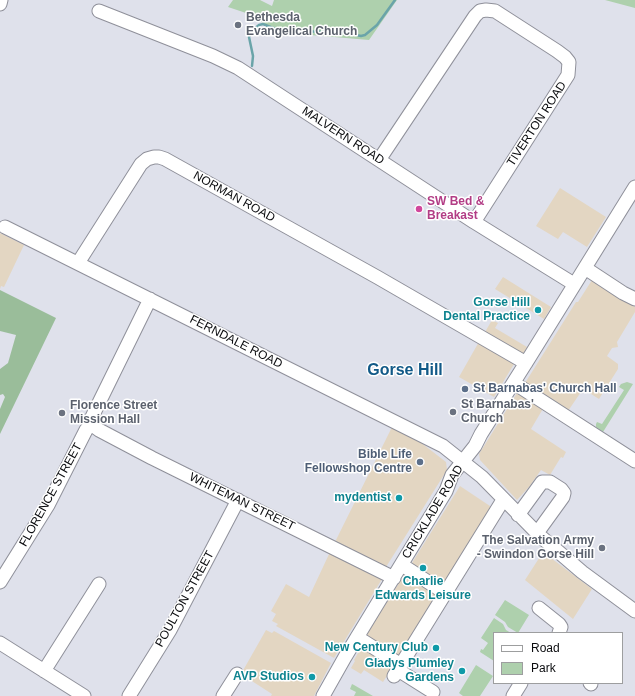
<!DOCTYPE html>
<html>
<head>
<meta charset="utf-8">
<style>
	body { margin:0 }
	#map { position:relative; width:635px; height:696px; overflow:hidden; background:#dfe1eb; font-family:Helvetica,sans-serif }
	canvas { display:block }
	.legend { position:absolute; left:493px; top:632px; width:130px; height:52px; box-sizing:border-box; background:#fff; border:1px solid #9d9e9f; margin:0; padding:5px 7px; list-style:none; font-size:12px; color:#0b0c0f }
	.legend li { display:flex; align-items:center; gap:8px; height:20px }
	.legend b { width:20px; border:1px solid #9d9e9f }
</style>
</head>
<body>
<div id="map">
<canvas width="635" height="696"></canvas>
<ul class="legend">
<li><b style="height:5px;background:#fff"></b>Road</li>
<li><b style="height:11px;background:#aed0ad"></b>Park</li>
</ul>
</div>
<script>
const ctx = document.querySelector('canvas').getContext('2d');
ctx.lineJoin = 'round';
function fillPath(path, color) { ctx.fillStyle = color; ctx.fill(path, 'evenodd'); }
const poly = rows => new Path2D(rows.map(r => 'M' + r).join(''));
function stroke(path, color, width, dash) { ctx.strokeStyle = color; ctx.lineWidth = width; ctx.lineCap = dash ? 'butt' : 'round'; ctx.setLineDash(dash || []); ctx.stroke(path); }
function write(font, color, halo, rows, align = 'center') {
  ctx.font = font + ' Helvetica,sans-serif'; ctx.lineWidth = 3; ctx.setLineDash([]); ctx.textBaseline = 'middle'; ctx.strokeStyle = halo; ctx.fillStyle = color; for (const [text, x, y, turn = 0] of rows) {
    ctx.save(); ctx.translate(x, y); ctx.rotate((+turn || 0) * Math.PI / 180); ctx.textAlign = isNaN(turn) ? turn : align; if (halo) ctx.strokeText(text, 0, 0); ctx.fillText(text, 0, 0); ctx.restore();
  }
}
fillPath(poly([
	[560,188,606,217,587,247,563,232,558,239,536,226],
	[0,233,24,245,4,287,1,286,0,289],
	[503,277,551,307,544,319,495,289],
	[592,280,635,307,635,312,617,342,618,347,612,348,607,356,618,364,618,369,599,399,583,389,568,411,525,383,576,302,578,302],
	[492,320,498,323,495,328,527,347,523,354,485,332],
	[480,340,514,364,494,397,459,377],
	[521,392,544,407,531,429,566,452,563,458,561,457,550,475,541,470,529,487,517,500,480,460,479,454,517,393],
	[393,425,411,435,446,462,447,470,386,567,335,542],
	[460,486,493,508,444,587,410,566],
	[330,552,382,579,334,658,276,626,278,624,272,621,276,614,271,611,286,584,309,597],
	[543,552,592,589,573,619,525,580],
	[409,574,441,594,400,658,365,637,404,575],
	[266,630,272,633,274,631,331,663,314,696,271,696,272,694,241,674],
	[362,646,394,665,383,682,364,670,361,674,351,668,355,661,354,660]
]), '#e3d6c2');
fillPath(poly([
	[233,0,260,0,272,6,274,0,397,0,369,40,288,33,265,24,249,14,228,7],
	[605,0,635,0,635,8],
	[627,382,633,384,603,432,596,427,596,424,597,422,602,424,624,390,619,387,621,384],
	[505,600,529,615,518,633,508,627,505,622,495,615],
	[494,618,503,624,506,630,511,633,494,633,494,661,480,652,481,649,483,650,488,643,481,638],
	[476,665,493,676,480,696,463,696,459,693],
	[352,684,354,685,373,696,354,696,356,692,350,689]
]), '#aed0ad');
fillPath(poly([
	[0,290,56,318,0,434,0,409,5,397,3,394,0,395,0,369,8,363,16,335,0,331]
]), '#9abd9a');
stroke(poly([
	[252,66,253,56,249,37,253,30,259,25,263,24,278,30,347,33,361,36,365,35,377,25,395,0]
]), '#6aa4a9', 2.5);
const minor = poly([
	[0,4,1,0],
	[99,11,213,56,238,68,474,222,574,284],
	[379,160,475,16,480,11,486,10,495,11,557,51,565,57,569,62,568,75,474,222],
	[5,227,443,446,482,477,540,536,582,572,635,611],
	[78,263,141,164,147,159,154,157,159,157,165,159,377,277,526,363],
	[585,268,623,293,635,299],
	[514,383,635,461],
	[91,424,99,430,152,458,394,578],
	[518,515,542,482,550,482,561,489,564,493,563,497,537,533],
	[402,565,445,593],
	[0,582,48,505,86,430,91,424,91,419,150,299],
	[539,608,559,624,561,627,559,633],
	[357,637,401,665],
	[0,643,84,696],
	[398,670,433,692],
	[44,671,99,584],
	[394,676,503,500],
	[590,683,591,684],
	[129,696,170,630,238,500],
	[223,696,237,674],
	[323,696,345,657,446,491,452,475,475,446,481,434,529,358,635,187],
	[513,696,521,683]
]);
stroke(minor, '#8f909a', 15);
stroke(minor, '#fff', 13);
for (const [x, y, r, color] of [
	[238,25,4,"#6b7280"],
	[419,209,4,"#d1479c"],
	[538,310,4,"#0f9aa8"],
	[465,389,4,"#5c6f8a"],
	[453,412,4,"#6b7280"],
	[62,413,4,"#6b7280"],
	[420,462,4,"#5c6f8a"],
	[399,498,4,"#0f9aa8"],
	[602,548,4,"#6b7280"],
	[423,568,4,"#0f9aa8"],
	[436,648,4,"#0f9aa8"],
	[462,671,4,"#0f9aa8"],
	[312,677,4,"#0f9aa8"]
]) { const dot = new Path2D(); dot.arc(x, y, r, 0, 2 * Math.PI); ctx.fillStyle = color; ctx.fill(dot); stroke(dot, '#fff', 1.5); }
write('bold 12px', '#5b616d', '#fff', [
	["Bethesda",246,18],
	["Evangelical Church",246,32],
	["St Barnabas'",461,405],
	["Church",461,419],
	["Florence Street",70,406],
	["Mission Hall",70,420],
	["The Salvation Army",594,541,"right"],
	["- Swindon Gorse Hill",594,555,"right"]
], 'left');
write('12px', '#0b0c0f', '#fff', [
	["TIVERTON ROAD",537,124,-57],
	["MALVERN ROAD",343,136,33],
	["NORMAN ROAD",234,197,29],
	["FERNDALE ROAD",236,342,27],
	["FLORENCE STREET",51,495,-61],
	["WHITEMAN STREET",242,502,26],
	["CRICKLADE ROAD",433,512,-59],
	["POULTON STREET",185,599,-61]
]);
write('bold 12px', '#b23c85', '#fff', [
	["SW Bed &",427,202],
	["Breakast",427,216]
], 'left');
write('bold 12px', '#0d838f', '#fff', [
	["Gorse Hill",530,303],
	["Dental Practice",530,317],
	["mydentist",391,498],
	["Charlie",423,582,"center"],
	["Edwards Leisure",423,596,"center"],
	["New Century Club",428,648],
	["Gladys Plumley",454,664],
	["Gardens",454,678],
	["AVP Studios",304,677]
], 'right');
write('bold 12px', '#4e5e75', '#fff', [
	["St Barnabas' Church Hall",473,389],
	["Bible Life",412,455,"right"],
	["Fellowshop Centre",412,469,"right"]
], 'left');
write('bold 16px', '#115987', '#fff', [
	["Gorse Hill",405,371]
]);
</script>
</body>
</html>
